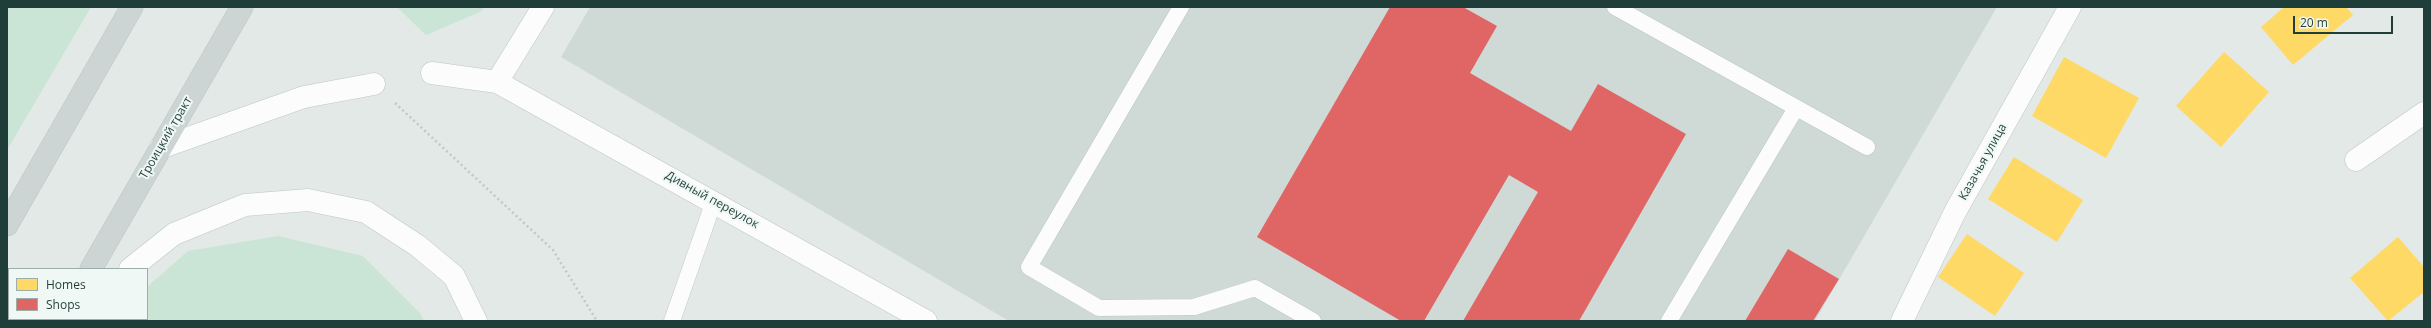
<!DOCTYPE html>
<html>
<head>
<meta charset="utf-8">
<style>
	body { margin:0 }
	#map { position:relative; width:2431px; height:328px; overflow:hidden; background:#e2e9e7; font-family:"Open Sans",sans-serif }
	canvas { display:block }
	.frame { position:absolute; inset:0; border:8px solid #1f3d39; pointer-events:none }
	.legend { position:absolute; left:8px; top:268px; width:140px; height:52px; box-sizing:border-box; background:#f0f8f5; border:1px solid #9cadaa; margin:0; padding:5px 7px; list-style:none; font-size:12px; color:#1f3d39 }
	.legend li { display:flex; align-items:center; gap:8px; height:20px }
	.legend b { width:20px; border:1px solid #9cadaa }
	.scale { position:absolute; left:2293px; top:16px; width:100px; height:18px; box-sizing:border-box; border:2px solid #1f3d39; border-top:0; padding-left:5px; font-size:12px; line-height:14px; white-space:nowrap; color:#1f3d39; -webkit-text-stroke:3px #f0f8f5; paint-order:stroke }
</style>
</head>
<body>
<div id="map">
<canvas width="2431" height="328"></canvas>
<div class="frame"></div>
<ul class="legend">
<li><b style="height:11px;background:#ffd966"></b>Homes</li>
<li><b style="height:11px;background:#e06666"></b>Shops</li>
</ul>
<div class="scale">20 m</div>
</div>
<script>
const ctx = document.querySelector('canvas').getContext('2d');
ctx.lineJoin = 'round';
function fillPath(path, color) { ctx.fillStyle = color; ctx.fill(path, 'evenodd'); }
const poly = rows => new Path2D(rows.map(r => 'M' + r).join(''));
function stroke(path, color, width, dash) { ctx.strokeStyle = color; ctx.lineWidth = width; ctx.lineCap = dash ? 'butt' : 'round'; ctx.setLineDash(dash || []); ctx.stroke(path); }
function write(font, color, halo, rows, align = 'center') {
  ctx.font = font + ' "Open Sans",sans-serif'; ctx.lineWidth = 4; ctx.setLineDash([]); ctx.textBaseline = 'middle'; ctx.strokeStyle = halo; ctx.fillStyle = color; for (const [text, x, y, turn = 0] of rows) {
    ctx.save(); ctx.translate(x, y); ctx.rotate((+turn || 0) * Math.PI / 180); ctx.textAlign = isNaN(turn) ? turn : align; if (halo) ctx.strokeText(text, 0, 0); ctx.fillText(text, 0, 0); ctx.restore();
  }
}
fillPath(poly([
	[590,7,1997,7,1815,321,1009,321,561,57]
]), '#cfdad7');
fillPath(poly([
	[7,7,91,7,7,150],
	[397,7,484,7,482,11,426,35],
	[278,236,363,256,420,313,424,321,107,321,110,319,147,319,147,287,188,251]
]), '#cae4d5');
fillPath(poly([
	[2284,7,2346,7,2353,15,2293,65,2261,27],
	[2224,52,2269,92,2221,147,2176,106],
	[2064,57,2139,98,2106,158,2032,116],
	[2014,157,2083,200,2057,242,1988,199],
	[1967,234,2024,273,1995,316,1938,277],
	[2398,237,2424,267,2424,292,2388,321,2350,278]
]), '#ffd966');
fillPath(poly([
	[1390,7,1463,7,1497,26,1470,73,1571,131,1598,84,1686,134,1579,321,1463,321,1538,192,1509,175,1424,321,1401,321,1257,237],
	[1788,249,1839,279,1813,321,1745,321]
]), '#e06666');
const service = poly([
	[1181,7,1029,267,1099,308,1194,307,1255,288,1313,321],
	[1615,7,1867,147],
	[672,321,714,201],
	[1669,321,1796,108]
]);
const minor = poly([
	[432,73,497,82,926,321],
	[497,82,543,7],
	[160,148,304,97,374,84],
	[2356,160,2424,113],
	[1902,321,1955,212,2070,7]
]);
const secondary = poly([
	[130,269,174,234,245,205,308,200,366,212,418,246,454,276,476,321]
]);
const primary = poly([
	[7,225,132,7],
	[91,269,242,7],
	[62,321,63,319]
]);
stroke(service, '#bfc6c4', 17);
stroke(minor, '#bfc6c4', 23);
stroke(secondary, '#bec6c4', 23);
stroke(primary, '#bbc5c3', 23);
stroke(poly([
	[395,103,553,250,597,321]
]), '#bfc9c8', 2.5, [2, 3]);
stroke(service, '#fbfcfb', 16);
stroke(minor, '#fbfcfb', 22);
stroke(secondary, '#fbfcfb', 22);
stroke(primary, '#ccd5d4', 22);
write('12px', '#1f3d39', '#f0f8f5', [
	["Троицкий тракт",166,138,-60],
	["Казачья улица",1983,162,-61],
	["Дивный переулок",712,200,29]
]);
</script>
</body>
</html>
